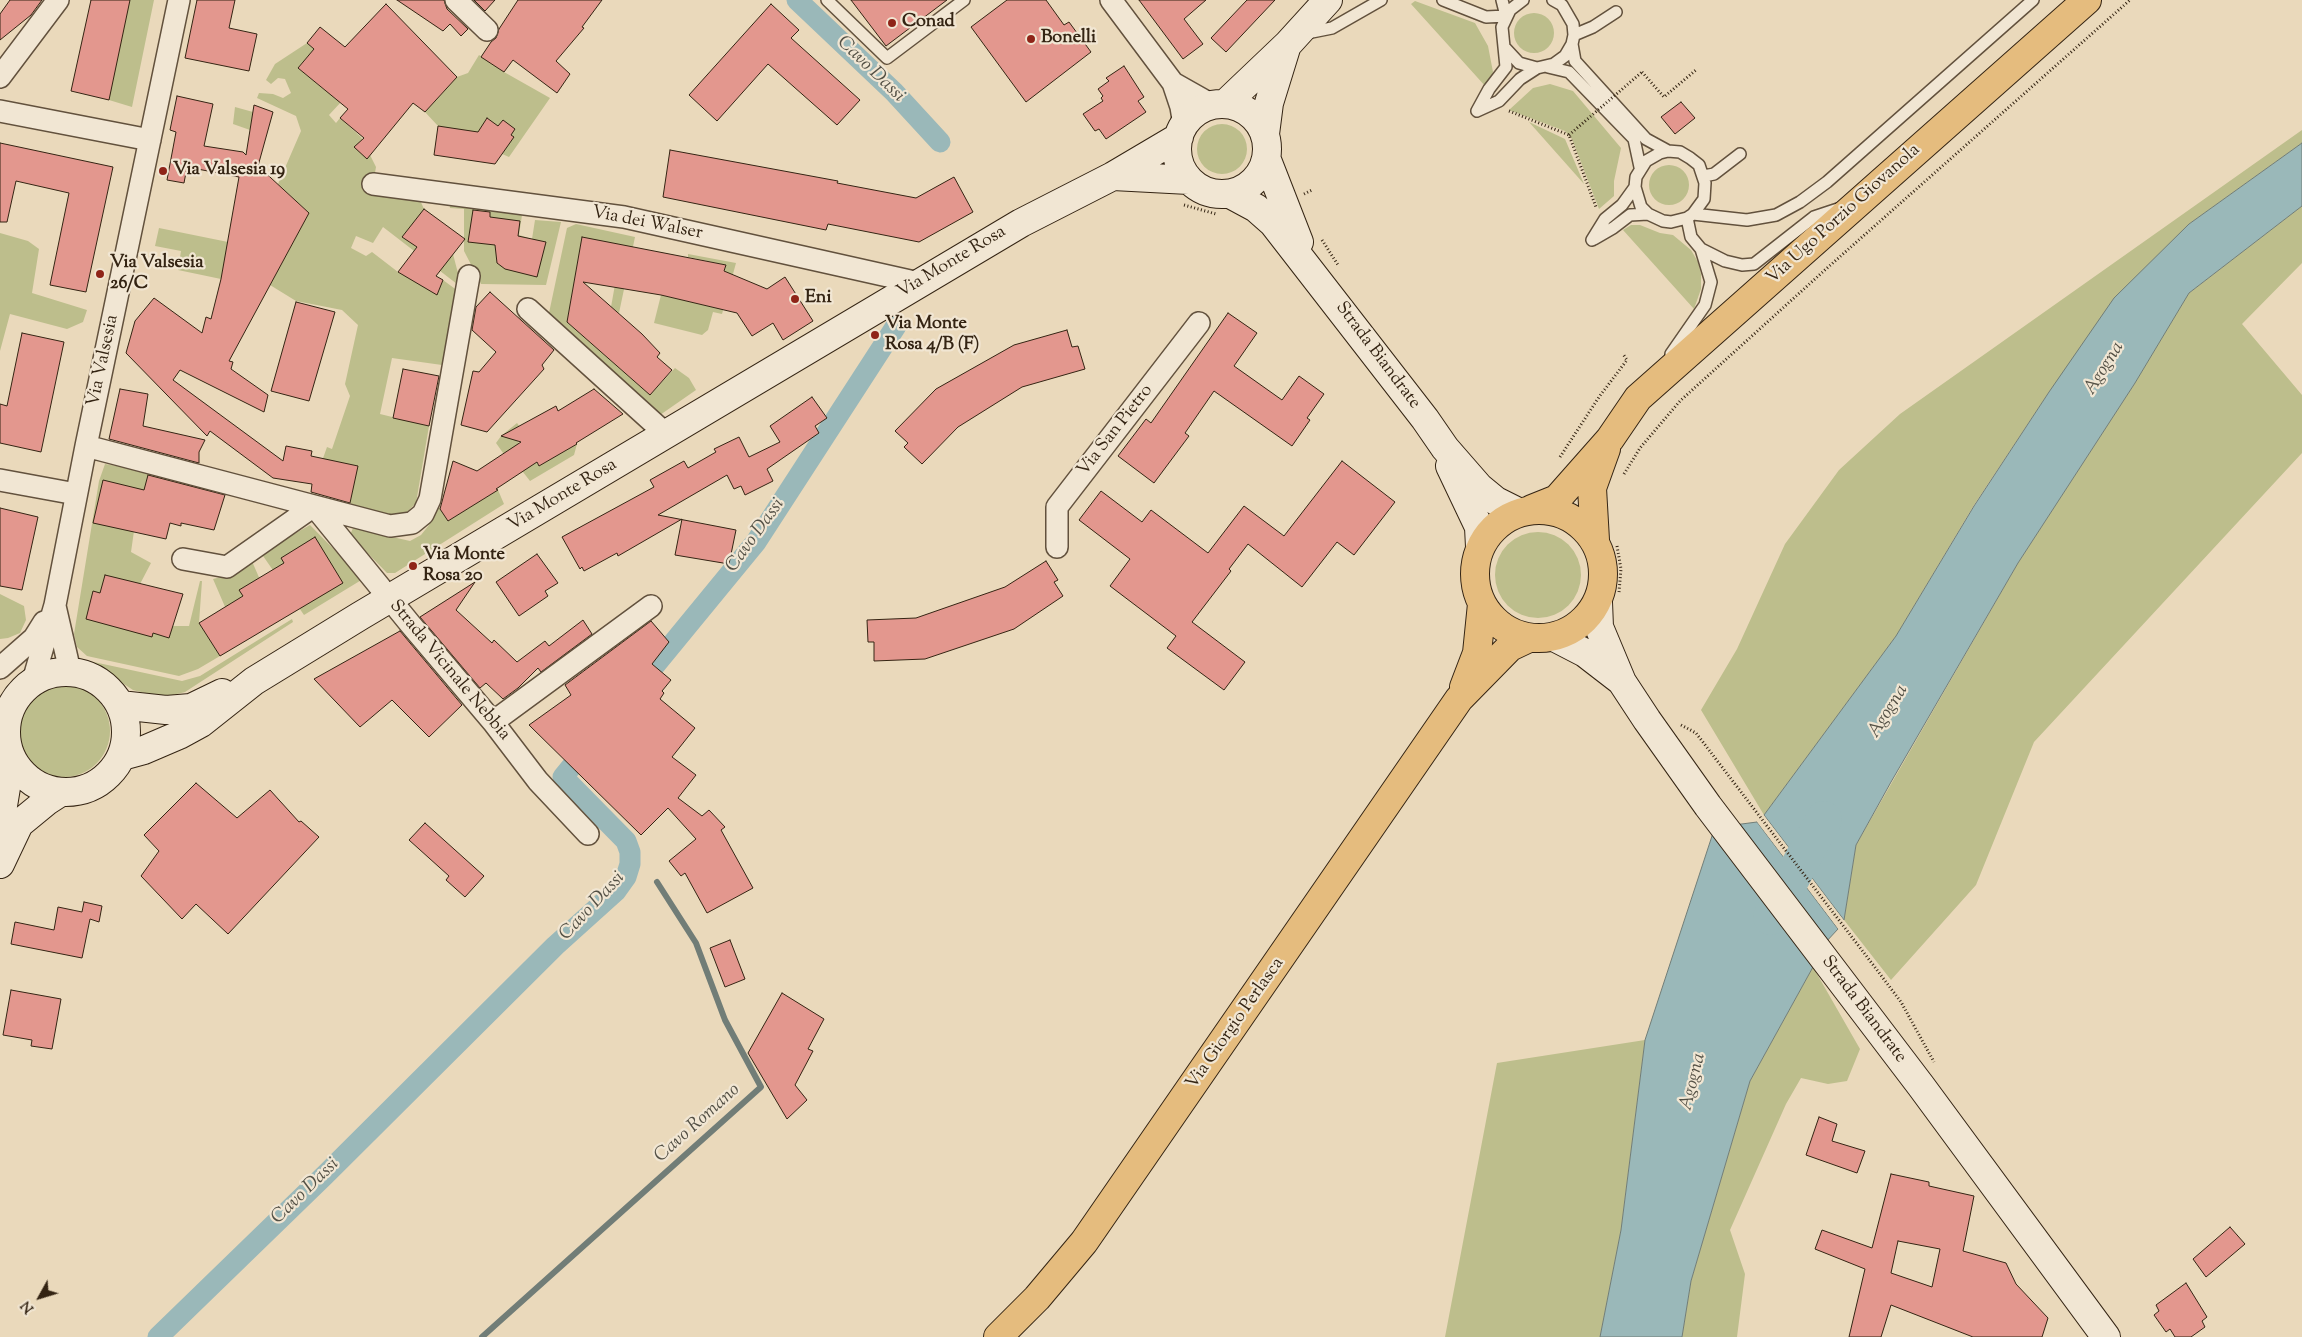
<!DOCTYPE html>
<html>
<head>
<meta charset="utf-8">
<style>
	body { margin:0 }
	#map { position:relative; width:2302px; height:1337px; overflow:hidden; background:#ead9bb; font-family:"Sorts Mill Goudy",serif }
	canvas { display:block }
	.north { position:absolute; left:15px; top:1272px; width:50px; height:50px; -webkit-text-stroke:4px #f1e6d3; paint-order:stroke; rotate:231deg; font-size:14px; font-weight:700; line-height:20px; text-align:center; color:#342413 }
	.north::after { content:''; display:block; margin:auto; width:18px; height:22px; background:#342413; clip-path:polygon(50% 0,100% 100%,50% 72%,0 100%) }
</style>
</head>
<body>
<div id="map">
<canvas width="2302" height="1337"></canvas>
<div class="north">N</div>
</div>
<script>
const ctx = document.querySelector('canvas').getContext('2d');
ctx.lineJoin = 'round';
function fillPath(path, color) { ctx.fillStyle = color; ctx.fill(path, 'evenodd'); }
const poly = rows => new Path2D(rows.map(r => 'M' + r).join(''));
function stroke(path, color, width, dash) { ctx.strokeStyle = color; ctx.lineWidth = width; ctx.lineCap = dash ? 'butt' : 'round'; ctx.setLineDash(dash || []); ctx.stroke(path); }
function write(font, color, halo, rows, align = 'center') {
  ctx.font = font + ' "Sorts Mill Goudy",serif'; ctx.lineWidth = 4.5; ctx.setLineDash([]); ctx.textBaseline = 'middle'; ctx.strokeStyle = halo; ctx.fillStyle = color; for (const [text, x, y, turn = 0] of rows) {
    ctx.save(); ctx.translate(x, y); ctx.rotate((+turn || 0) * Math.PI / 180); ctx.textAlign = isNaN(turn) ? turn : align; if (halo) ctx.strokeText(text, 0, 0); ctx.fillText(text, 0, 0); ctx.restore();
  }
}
fillPath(poly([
	[92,0,154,0,132,107,109,100],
	[1415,1,1475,23,1488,46,1493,72,1489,84,1486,87,1411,4],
	'1514 33a20 20 0 1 1 40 0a20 20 0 1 1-40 0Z',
	[307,43,314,49,298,68,327,92,366,75,329,115,336,123,340,118,361,137,376,167,373,184,415,189,424,209,453,254,460,281,457,284,383,227,373,243,356,236,351,248,366,256,372,252,398,272,437,294,443,280,458,291,442,365,392,358,380,414,429,426,416,503,405,514,395,517,350,505,357,466,333,461,321,464,327,447,332,449,350,396,345,384,358,325,342,310,296,301,270,285,309,213,278,184,301,131,296,116,257,98,259,93,273,94,283,98,291,93,285,79,278,78,271,84,266,80,275,64],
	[479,55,504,72,550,98,509,157,438,126,425,112,457,77,468,73],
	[1550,84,1573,91,1621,148,1614,181,1614,196,1599,209,1572,139,1565,131,1509,110,1533,88],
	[235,107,253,112,250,130,233,124],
	[1529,122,1565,139,1584,184],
	'1197 149a25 25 0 1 1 50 0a25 25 0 1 1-50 0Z',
	[2302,130,2302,143,2189,224,2049,392,1974,505,1896,636,1764,815,1701,710,1737,649,1785,544,1839,470,1900,414],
	'1649 185a20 20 0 1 1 40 0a20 20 0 1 1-40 0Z',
	[449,200,522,215,519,235,532,239,535,220,561,222,546,285,481,284,464,251,464,209,450,208],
	[2302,206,2302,263,2242,324,2302,395,2302,453,2034,742,1976,885,1891,980,1844,920,1856,845,2018,563,2135,383,2189,293],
	[576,224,635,237,619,313,611,307,622,245,582,238,567,322,650,395,675,368,689,378,696,390,660,415,549,313,567,228],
	[1631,225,1640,225,1660,233,1673,235,1691,250,1698,262,1701,274,1701,289,1694,309,1623,230],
	[159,228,228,242,221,279,178,270,181,251,155,246],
	[0,233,28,241,39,249,32,293,87,310,83,322,67,329,10,314,0,351],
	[688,254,736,263,722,314,713,312,708,330,702,335,654,323,661,295,716,308,726,265,688,257],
	[517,423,523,431,515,436,528,460,534,457,539,466,577,444,574,455,530,481,523,472,518,474,496,443,501,436],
	[105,464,226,485,134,531,131,552,151,563,140,584,173,626,189,626,200,581,202,581,199,623,220,656,198,669,179,676,87,656,77,647,74,634,99,481],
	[447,465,438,505,448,521,498,490,504,504,395,573,387,573,350,535,353,528,410,541,421,535,429,525,441,467],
	[310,525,363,579,304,615,261,553],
	'1495 575a43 43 0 1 1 86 0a43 43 0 1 1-86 0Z',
	[251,559,278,621,232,623,213,579,225,576],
	[0,594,24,606,26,620,20,633,8,638,0,639],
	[292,619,293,622,185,692,173,695,161,697,133,690,89,661,182,681,200,676],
	'18 731a46 46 0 1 1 92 0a46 46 0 1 1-92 0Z',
	[1813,967,1860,1049,1847,1081,1828,1084,1801,1078,1786,1104,1730,1230,1745,1274,1737,1337,1682,1337,1691,1281,1750,1081],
	[1645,1040,1621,1230,1600,1337,1445,1337,1497,1063]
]), '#bdbe8c');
const water = poly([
	[2302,143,2302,206,2189,293,2135,383,2018,563,1891,782,1856,845,1844,920,1764,815,1896,636,1974,506,2049,392,2114,298,2189,224,2302,143],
	[1757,822,1838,929,1825,943,1734,825,1757,822],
	[1713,833,1813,967,1750,1081,1691,1281,1682,1337,1600,1337,1621,1230,1645,1040,1713,833]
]);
fillPath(water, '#9ab8b9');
stroke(water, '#717d77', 1);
fillPath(poly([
	[1762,813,1845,922,1842,921,1762,816],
	[1755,819,1759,820,1840,927,1840,931]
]), '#ead9bb');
stroke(poly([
	[482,1337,761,1087,725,1020,696,943,657,882]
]), '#717d77', 6);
stroke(poly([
	[797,0,894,92,940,142],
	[637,687,756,542,896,326],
	[158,1337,325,1175,555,946,616,891,626,877,630,864,630,852,626,841,563,777,589,745]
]), '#9ab8b9', 21);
stroke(poly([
	[1771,917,1824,819]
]), '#9ab8b9', 36);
const building = poly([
	[10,0,42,0,31,15,0,40,0,14,10,0],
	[91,0,130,0,109,100,71,91,91,0],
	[197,0,235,0,229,28,257,34,249,71,185,58,197,0],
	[397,0,444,0,447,9,468,29,461,36,450,24,443,31,397,0],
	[474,0,495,0,485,11,474,0],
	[518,0,602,0,582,27,584,28,556,61,570,74,557,93,513,60,504,72,481,57,491,42,496,38,499,29,518,0],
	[851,0,947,0,886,46,851,0],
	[1007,0,1046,0,1064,25,1069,22,1091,52,1026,102,971,27,1007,0],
	[1139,0,1206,0,1184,19,1203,44,1183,59,1139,0],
	[1247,0,1275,0,1226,52,1211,38,1247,0],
	[386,4,457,77,425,112,413,103,367,159,354,147,364,138,340,118,348,109,298,68,314,49,307,43,320,27,345,47,386,4],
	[771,4,799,30,791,38,860,100,837,125,768,64,717,121,689,95,771,4],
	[1124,66,1144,97,1138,101,1146,112,1106,139,1099,129,1095,131,1083,114,1103,101,1101,98,1103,96,1098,89,1109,81,1106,78,1124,66],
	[177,96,213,104,204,146,243,152,246,155,254,105,273,112,258,166,309,213,229,361,233,362,231,369,268,395,264,412,180,370,173,380,283,461,286,446,312,451,311,456,358,466,350,503,311,492,312,484,273,478,210,431,207,436,126,353,135,321,154,298,202,333,206,317,211,319,221,279,239,177,187,167,184,183,167,180,176,132,170,130,177,96],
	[1681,102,1695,118,1675,134,1661,117,1681,102],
	[487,118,498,126,503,120,515,129,511,135,514,137,495,164,434,155,438,126,478,132,487,118],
	[0,143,113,167,86,292,50,285,69,193,16,181,7,222,0,222,0,143],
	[670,150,838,181,837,183,916,198,954,177,973,212,919,242,828,224,826,230,663,197,670,150],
	[424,209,465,239,436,276,443,280,437,295,398,272,417,247,402,237,424,209],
	[473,210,490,212,490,217,520,221,518,236,546,242,537,277,505,269,497,263,495,245,468,242,473,210],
	[582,237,726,265,724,271,767,289,785,277,813,321,783,340,773,323,752,336,737,313,661,295,583,282,642,334,660,353,657,357,672,370,650,395,567,322,582,237],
	[490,292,554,350,542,365,544,369,487,432,461,425,473,371,479,372,496,352,472,330,476,307,490,292],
	[296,302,335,312,309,401,271,391,296,302],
	[1228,313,1257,333,1234,366,1282,400,1299,376,1324,394,1307,418,1310,420,1292,446,1214,391,1185,433,1189,436,1154,483,1118,456,1146,419,1151,423,1228,313],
	[1067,330,1072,347,1078,346,1085,369,1022,387,958,427,922,464,904,447,908,443,895,431,936,389,1014,345,1067,330],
	[22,333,64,342,41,452,0,443,0,404,7,406,22,333],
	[403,369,439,376,429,426,393,418,403,369],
	[120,389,148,394,143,426,205,440,199,452,199,463,109,439,120,389],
	[594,389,623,414,576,443,577,444,539,466,537,462,496,489,498,490,448,521,440,509,453,461,477,471,521,442,501,436,556,406,558,411,594,389],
	[812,397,827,418,815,426,819,433,767,469,773,481,745,495,741,486,734,489,727,475,658,515,736,530,729,564,675,555,682,519,618,556,617,553,584,571,582,567,580,569,562,537,654,487,650,480,684,461,688,468,716,452,714,449,739,437,749,457,780,442,770,426,812,397],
	[1342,461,1395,502,1354,555,1337,542,1302,587,1248,544,1229,569,1231,571,1192,622,1245,662,1224,690,1167,648,1176,636,1110,586,1130,559,1079,520,1101,491,1142,522,1151,510,1208,553,1244,506,1284,536,1342,461],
	[148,475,225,495,214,530,181,523,181,526,170,523,166,539,93,523,103,480,144,490,148,475],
	[0,508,38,517,22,590,0,586,0,508],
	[315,537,343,583,220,656,199,623,243,596,239,590,284,563,281,558,315,537],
	[537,554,558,583,545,591,548,596,519,616,496,582,537,554],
	[1046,561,1058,580,1054,582,1063,596,1014,629,925,659,874,661,874,642,868,642,867,620,916,618,1005,587,1046,561],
	[105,575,183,594,169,638,153,633,152,637,86,619,93,591,100,593,105,575],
	[475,582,456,610,492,643,494,640,517,662,545,641,549,646,583,620,592,634,541,672,538,668,518,688,503,699,486,683,480,688,420,617,475,582],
	[651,621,669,642,652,664,671,680,662,691,664,693,660,699,695,728,672,757,696,775,678,798,702,816,709,810,725,827,721,830,753,888,707,913,685,873,681,876,669,861,696,839,668,808,641,835,529,725,571,695,565,685,651,621],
	[400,631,462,705,429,737,392,700,360,727,314,679,400,631],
	[196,783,237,818,270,790,299,822,301,821,319,837,228,934,196,904,182,919,141,876,159,851,144,835,196,783],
	[425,823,484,876,465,897,446,880,449,876,409,840,425,823],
	[84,902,102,906,99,922,90,919,82,958,11,944,15,922,54,930,58,907,82,912,84,902],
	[730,940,745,979,725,987,710,948,730,940],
	[11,990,61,999,52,1049,31,1046,32,1040,3,1035,11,990],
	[782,993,824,1019,808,1049,813,1051,795,1085,807,1100,787,1119,748,1053,782,993],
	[1819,1117,1837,1124,1832,1141,1865,1151,1857,1173,1806,1155,1819,1117],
	[1891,1174,1929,1182,1929,1186,1974,1196,1963,1251,2006,1263,2016,1284,2048,1318,2042,1337,1973,1337,1891,1305,1881,1337,1849,1337,1865,1269,1815,1249,1822,1230,1872,1248,1891,1174],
	[1898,1241,1940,1249,1932,1287,1891,1273,1898,1241],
	[2230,1227,2245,1244,2206,1277,2193,1259,2230,1227],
	[2186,1283,2207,1317,2202,1321,2205,1327,2191,1337,2175,1337,2170,1329,2166,1332,2154,1315,2159,1311,2156,1305,2186,1283]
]);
fillPath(building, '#e3978e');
stroke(building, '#342413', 1);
const lane = poly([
	[827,0,887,58,964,0],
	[1443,0,1486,17,1506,16,1502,0],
	[1302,34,1332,28,1381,0],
	[1574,35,1593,27,1616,12],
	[1572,44,1575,61,1646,139,1668,151,1680,152,1690,158,1699,165,1705,183,1704,199,1693,214,1687,218,1671,222,1663,221,1648,214,1641,207,1635,187,1636,177,1646,161,1660,153,1668,151],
	[1506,49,1519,63,1537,68,1554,64,1565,56,1572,44,1574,35,1573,24,1562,5,1553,0],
	[1548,67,1569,72,1634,139,1640,167],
	[1477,111,1489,89,1506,67,1502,27,1510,10,1523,0],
	[1477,111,1499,101,1520,79,1537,68],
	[1704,176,1714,174,1740,154],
	[1693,214,1747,220,1776,215,1800,202,1827,182,2033,0],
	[1594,239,1613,228,1630,215,1648,214],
	[1592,240,1605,219,1622,205,1635,187],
	[1701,249,1725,261,1742,265,1754,264,1814,217,1841,208],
	[1671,354,1705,305,1711,282,1701,249,1691,237,1687,218]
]);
const street = poly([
	[456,0,487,30],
	[1111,0,1173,83,1181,107,1184,125],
	[0,77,58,0],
	[1173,83,1212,105],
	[0,111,150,140],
	[373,184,624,217,919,283],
	[528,309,667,435],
	[86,446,314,506,411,625,493,722,538,781,588,834],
	[0,480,76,494],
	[1057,547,1057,507,1199,323],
	[183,559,227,567,314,506,390,526,412,523,423,514,430,499,469,276],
	[55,606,70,671],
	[0,668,34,638,44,622],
	[33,681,55,605,86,446,179,0],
	[493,722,651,606]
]);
const secondary = poly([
	'1177 149a45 45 0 1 1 90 0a45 45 0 1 1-90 0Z',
	[1225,104,1288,44,1328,0],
	[1265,134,1269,103,1286,48],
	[1267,160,1299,242],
	[1113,176,1189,180],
	[1230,194,1256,208,1273,223,1425,419,1445,448,1479,487,1496,501,1518,512],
	[1450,466,1479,527,1480,547],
	[1598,602,1599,627,1622,682,1647,720,1708,806,1921,1086,2106,1337],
	[1554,637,1585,653,1620,680],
	'6 732a60 60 0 1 1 120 0a60 60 0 1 1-120 0Z',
	[120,705,166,710,191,708,222,693],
	[122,756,144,750,179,735,201,723,254,681,360,616,1021,223,1113,176,1179,137],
	[0,824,11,757],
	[0,864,19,824,47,801,61,792]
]);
const primary = poly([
	[1532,509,1557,499,1610,439,1638,398,2087,0],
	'1475 574a64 64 0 1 1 128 0a64 64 0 1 1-128 0Z',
	[1595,540,1592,488,1606,449],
	[1464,687,1477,653,1482,604],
	[998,1337,1037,1298,1084,1242,1459,699,1510,647,1529,638]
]);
stroke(lane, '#62513d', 14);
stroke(street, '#62513d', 24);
stroke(secondary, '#342413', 30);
stroke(primary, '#342413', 30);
stroke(poly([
	[1642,72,1664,97,1697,69],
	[1509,111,1569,135,1596,207],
	[1304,194,1312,190],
	[1184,205,1216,214],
	[1322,240,1338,265],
	[1560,457,1599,397,1627,360,1623,354],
	[1624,474,1640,448,1680,401,1826,269,2130,0],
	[1617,546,1621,569,1619,592],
	[1681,725,1696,733,1874,966,1901,1002,1934,1062]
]), '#342413', 3, [1, 2.5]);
stroke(lane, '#f1e6d3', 11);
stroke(street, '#f1e6d3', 21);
stroke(secondary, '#f1e6d3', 28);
stroke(primary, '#e5bc7e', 28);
stroke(poly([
	[1569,135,1642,72]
]), '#342413', 3, [1, 2.5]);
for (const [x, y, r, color] of [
	[892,23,5,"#8f2418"],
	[1031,39,5,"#8f2418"],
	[163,171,5,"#8f2418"],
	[100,274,5,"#8f2418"],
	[795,299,5,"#8f2418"],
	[875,335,5,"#8f2418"],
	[413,566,5,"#8f2418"]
]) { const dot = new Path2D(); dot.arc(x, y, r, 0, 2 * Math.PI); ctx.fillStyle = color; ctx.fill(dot); stroke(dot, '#f1e6d3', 2); }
write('bold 18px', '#342413', '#f1e6d3', [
	["Conad",902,23],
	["Bonelli",1041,39],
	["Via Valsesia 19",173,171],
	["Via Valsesia",110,264],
	["26/C",110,285],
	["Eni",805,299],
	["Via Monte",885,325],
	["Rosa 4/B (F)",885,346],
	["Via Monte",423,556],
	["Rosa 20",423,577]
], 'left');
write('18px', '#342413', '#f1e6d3', [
	["Via Ugo Porzio Giovanola",1844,215,-42],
	["Via dei Walser",647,224,11],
	["Via Monte Rosa",952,263,-31],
	["Strada Biandrate",1377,356,53],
	["Via Valsesia",104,361,-78],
	["Via San Pietro",1116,431,-52],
	["Via Monte Rosa",563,496,-31],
	["Strada Vicinale Nebbia",449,671,50],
	["Strada Biandrate",1863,1010,53],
	["Via Giorgio Perlasca",1236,1024,-55]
]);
write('italic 19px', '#535045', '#f1e6d3', [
	["Cavo Dassi",870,70,44],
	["Agogna",2105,369,-58],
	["Cavo Dassi",756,536,-54],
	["Agogna",1889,712,-58],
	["Cavo Dassi",593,907,-47],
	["Agogna",1694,1082,-76],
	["Cavo Romano",698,1124,-42],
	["Cavo Dassi",306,1192,-44]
]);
</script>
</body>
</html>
